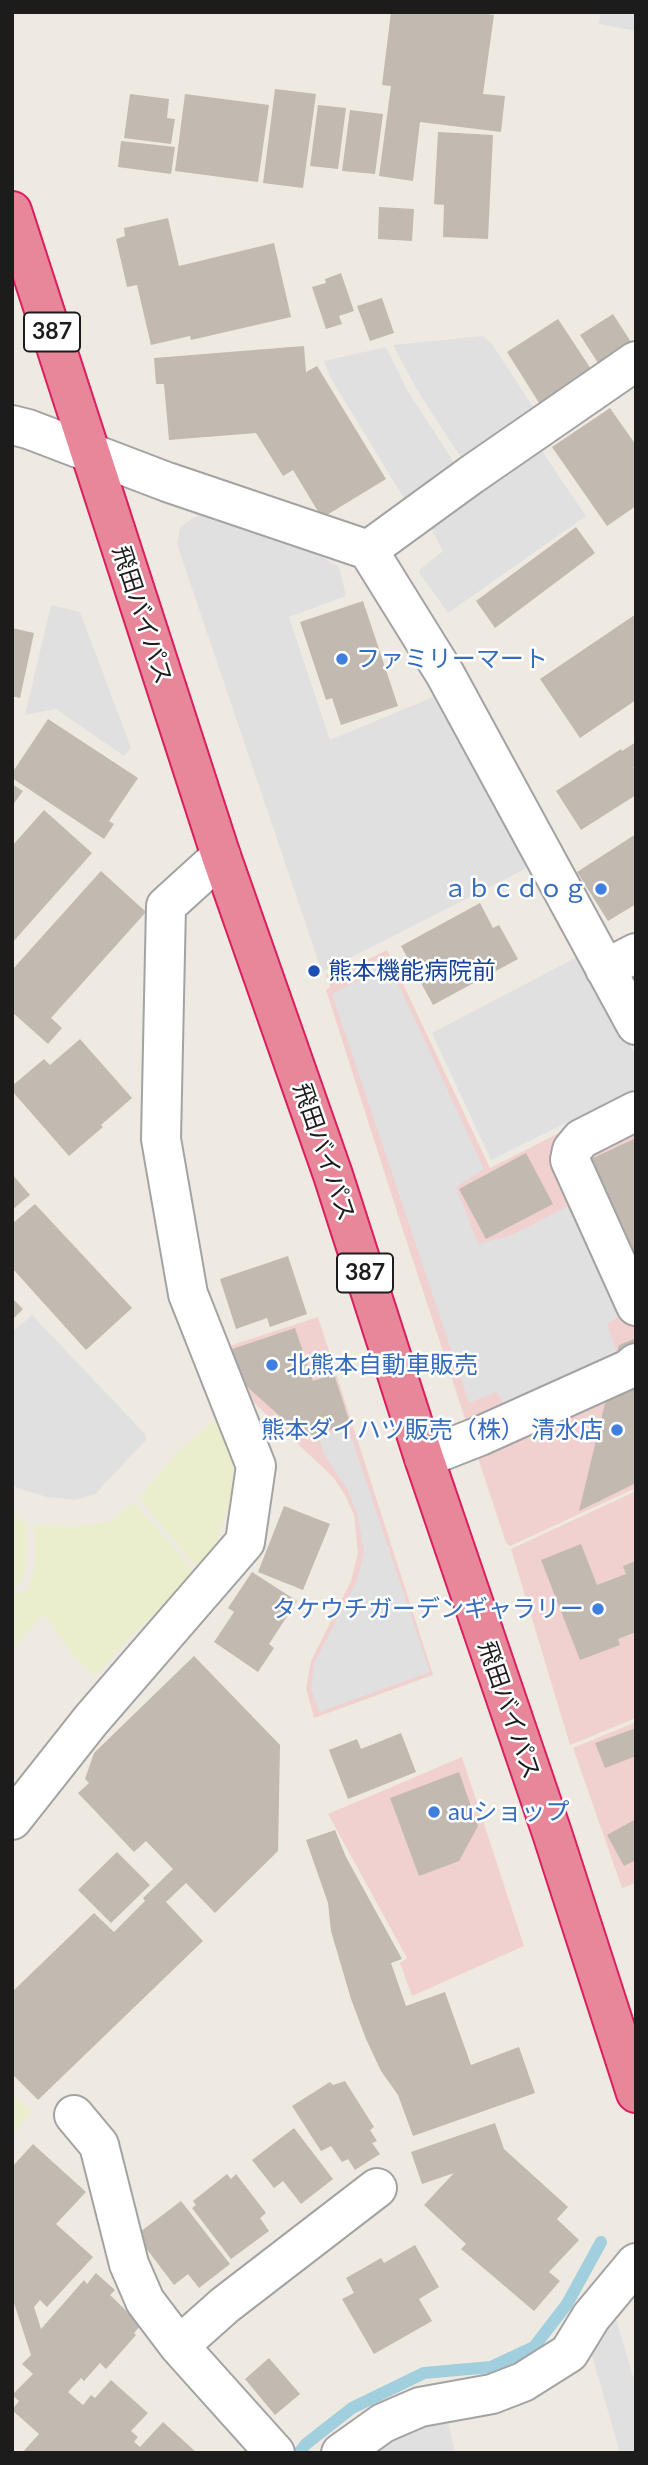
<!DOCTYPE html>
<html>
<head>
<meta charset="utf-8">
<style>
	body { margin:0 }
	#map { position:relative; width:648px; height:2465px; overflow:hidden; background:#eeeae2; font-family:Lato,sans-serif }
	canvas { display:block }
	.frame { position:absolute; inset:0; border:14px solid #1c1c1c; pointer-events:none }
</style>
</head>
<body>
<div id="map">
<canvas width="648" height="2465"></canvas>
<div class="frame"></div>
</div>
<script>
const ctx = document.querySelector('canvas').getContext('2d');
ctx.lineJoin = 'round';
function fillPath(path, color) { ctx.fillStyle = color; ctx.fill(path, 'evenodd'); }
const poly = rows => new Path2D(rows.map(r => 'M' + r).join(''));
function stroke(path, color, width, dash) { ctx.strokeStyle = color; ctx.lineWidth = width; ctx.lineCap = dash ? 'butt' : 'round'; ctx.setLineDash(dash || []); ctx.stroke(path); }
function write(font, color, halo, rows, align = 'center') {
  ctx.font = font + ' Lato,"Noto Sans JP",sans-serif'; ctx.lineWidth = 5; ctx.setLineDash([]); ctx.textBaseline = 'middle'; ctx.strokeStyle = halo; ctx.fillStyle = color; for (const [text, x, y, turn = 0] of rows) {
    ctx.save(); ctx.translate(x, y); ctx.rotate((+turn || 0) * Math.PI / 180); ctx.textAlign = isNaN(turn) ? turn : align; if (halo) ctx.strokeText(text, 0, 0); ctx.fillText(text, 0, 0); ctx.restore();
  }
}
fillPath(poly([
	[387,950,490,1168,636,1094,636,1488,510,1546,506,1543,397,1212,326,990,330,987,326,974,356,965],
	[318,1317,433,1675,314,1718,306,1688,311,1661,351,1581,358,1553,354,1515,345,1495,333,1477,239,1389,226,1347],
	[636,1491,636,1718,570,1745,511,1549],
	[636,1722,636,1883,622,1888,573,1748],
	[462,1757,524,1946,412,1996,400,1963,407,1958,328,1814]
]), '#f0d1d0');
fillPath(poly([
	[218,1416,226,1429,235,1470,234,1492,216,1542,198,1569,139,1498,174,1456],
	[134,1502,197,1575,128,1639,95,1677,70,1651,44,1614,12,1649,12,1596,28,1589,35,1567,35,1525,73,1526,108,1523],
	[12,1515,27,1524,26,1567,21,1583,12,1589],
	[12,2093,31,2111,12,2137]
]), '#ebeecc');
fillPath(poly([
	[601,12,636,12,636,31,599,24],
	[483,336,492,344,535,410,463,461,416,388,393,345],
	[386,347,407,390,455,464,405,500,330,377,324,361],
	[541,450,586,516,448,613,418,571,443,551,428,523],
	[198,515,319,555,339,567,346,596,289,617,330,740,433,697,531,866,322,972,177,544,180,527],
	[51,605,80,612,131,748,124,756,56,709,25,715],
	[385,955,484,1169,456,1187,478,1244,510,1236,570,1205,619,1317,607,1324,617,1353,505,1405,496,1392,469,1403,332,994,359,980,358,970],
	[579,956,636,1056,636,1088,491,1160,432,1033],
	[32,1315,145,1434,146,1440,95,1494,75,1500,47,1497,17,1488,12,1482,12,1332],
	[348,1427,430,1672,319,1712,311,1688,314,1663,357,1581,364,1552,357,1513,348,1491,324,1454,319,1438],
	[614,2313,636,2386,636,2453,620,2453,590,2349],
	[446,2412,455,2453,360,2453]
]), '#e0e0e0');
stroke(poly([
	[299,2453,306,2444,352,2408,424,2373,491,2367,534,2347,567,2304,601,2242]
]), '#a1cfdd', 12);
fillPath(poly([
	[391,12,475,12,494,15,483,94,505,96,501,132,420,122,413,181,379,176,391,86,382,85],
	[275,89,316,94,303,188,263,183],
	[130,94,169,99,167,118,175,119,171,144,124,138],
	[185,94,269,105,258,182,175,171],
	[318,105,346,108,338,169,310,166],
	[350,110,383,114,375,174,342,171],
	[438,132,493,135,488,239,443,237,444,205,434,204],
	[121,141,175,147,171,174,118,167],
	[379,207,414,209,412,241,378,239],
	[168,218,179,266,274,243,291,317,191,340,190,336,151,345,137,285,127,287,116,239,125,236,124,228],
	[341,273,354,311,339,316,342,324,326,329,312,287,326,283,325,279],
	[382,298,394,333,370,341,357,306],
	[613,314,633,345,600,366,580,335],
	[558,319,593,372,541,406,507,352],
	[304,346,306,372,317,366,386,479,322,518,293,470,283,476,256,433,169,440,164,384,156,384,154,358],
	[610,408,636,445,636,506,607,526,552,447],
	[576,527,595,553,495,628,476,601],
	[363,601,398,706,341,725,332,698,326,700,300,622],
	[636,614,636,700,580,738,540,679],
	[12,628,34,633,20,698,12,696],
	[48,719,138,778,109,821,114,824,104,839,12,778,12,773],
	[636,742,636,766,633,767,636,771,636,795,581,830,556,791,621,749,622,751],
	[12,784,23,791,12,806],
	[44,810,92,853,12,943,12,846],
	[636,834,636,904,608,921,577,872],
	[101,871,146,912,51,1018,62,1028,48,1044,12,1012,12,970],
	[480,903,493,928,499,925,518,959,433,1005,401,946],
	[80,1039,132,1098,101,1125,103,1127,69,1156,12,1091,12,1086,44,1059,50,1065],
	[636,1138,636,1259,591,1159],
	[526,1153,553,1204,486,1239,459,1189],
	[12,1174,30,1195,12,1210],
	[35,1204,132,1308,86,1350,12,1268,12,1224],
	[288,1256,307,1314,270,1327,267,1318,236,1329,220,1279],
	[12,1298,23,1309,12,1320],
	[295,1328,313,1381,334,1374,350,1423,309,1437,307,1432,300,1434,244,1384,232,1349],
	[636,1338,636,1483,579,1511,619,1345],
	[284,1506,330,1524,303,1590,258,1572],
	[581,1544,597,1585,626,1574,623,1566,636,1561,636,1632,618,1639,620,1645,580,1660,541,1560],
	[252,1572,297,1601,269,1644,274,1648,258,1672,214,1642,234,1612,228,1608],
	[194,1656,280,1745,278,1851,215,1913,186,1883,166,1902,203,1941,38,2100,12,2074,12,1992,94,1913,114,1932,145,1901,143,1898,173,1869,146,1841,134,1852,78,1793,89,1783,85,1779,94,1753],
	[636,1728,636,1756,605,1768,595,1743],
	[401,1733,416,1772,348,1799,329,1750,357,1739,361,1749],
	[459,1772,478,1826,459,1861,419,1876,390,1798],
	[636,1819,636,1860,624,1866,607,1835],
	[335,1830,346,1857,402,1959,391,1963,406,2006,445,1992,471,2065,519,2047,535,2093,413,2136,398,2095,381,2071,366,2039,351,1999,331,1931,328,1903,306,1840],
	[117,1852,150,1885,111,1923,78,1890],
	[345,2081,374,2127,370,2130,377,2141,372,2143,380,2154,355,2170,348,2159,342,2162,331,2146,321,2151,292,2106,330,2082,333,2085],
	[495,2123,504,2149,568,2207,557,2219,579,2240,549,2272,560,2281,534,2311,461,2249,466,2244,424,2205,454,2173,422,2184,411,2152],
	[294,2128,333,2179,301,2204,283,2181,274,2188,252,2160],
	[33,2144,86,2192,56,2224,93,2257,47,2307,40,2300,34,2307,41,2329,84,2280,87,2284,96,2273,115,2290,110,2295,141,2325,134,2333,136,2335,106,2369,100,2363,84,2381,81,2378,68,2392,83,2405,91,2395,95,2398,111,2380,148,2413,131,2431,138,2437,134,2442,140,2447,163,2422,197,2453,22,2453,39,2434,12,2410,19,2401,12,2395,33,2374,22,2364,31,2355,12,2297,12,2167],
	[227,2174,231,2179,236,2174,266,2213,260,2218,269,2231,231,2259,192,2208,196,2205,193,2201],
	[181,2201,230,2264,199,2288,188,2274,174,2285,136,2235],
	[415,2245,439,2287,419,2299,432,2321,374,2354,342,2299,354,2293,346,2278,381,2258,384,2263],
	[269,2358,300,2394,275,2415,245,2379]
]), '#c2b9b1');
const minor = poly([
	[12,425,28,429,167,482,368,550,445,674,636,1025],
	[368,550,471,475,636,361],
	[605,969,636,953],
	[636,1111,581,1139,572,1150,570,1160,636,1306],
	[424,1458,480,1436,629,1369,636,1363],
	[12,1820,91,1720,245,1542,256,1466,188,1294,161,1139,166,906,221,856],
	[74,2115,99,2145,129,2264,145,2301,179,2346],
	[275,2453,179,2346,225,2305,377,2188],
	[341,2453,383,2423,420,2407,492,2394,523,2382,569,2353,591,2317,636,2263]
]);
const highway = poly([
	[12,211,221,856,333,1175,424,1458,552,1833,636,2093]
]);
stroke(minor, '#a3a3a3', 42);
stroke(highway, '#db1f60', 42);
stroke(minor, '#fff', 38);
stroke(highway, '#e88799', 38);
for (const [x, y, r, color] of [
	[342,659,7,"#3f7fe0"],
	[601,889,7,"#3f7fe0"],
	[314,971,7,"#1a4fb4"],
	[272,1365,7,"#3f7fe0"],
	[617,1430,7,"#3f7fe0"],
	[598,1609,7,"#3f7fe0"],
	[434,1812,7,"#3f7fe0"]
]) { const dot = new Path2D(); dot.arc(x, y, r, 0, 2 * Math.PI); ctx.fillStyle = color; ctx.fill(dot); stroke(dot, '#fff', 2.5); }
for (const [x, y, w] of [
	[52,332,56],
	[365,1273,56]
]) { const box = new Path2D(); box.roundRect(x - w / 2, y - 19.5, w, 39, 5); ctx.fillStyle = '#fff'; ctx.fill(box); stroke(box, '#1c1c1c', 2); }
write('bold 23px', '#1c1c1c', null, [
	["387",52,332],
	["387",365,1273]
]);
write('24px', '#1c1c1c', '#fff', [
	["飛田バイパス",142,615,72],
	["飛田バイパス",324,1152,71],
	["飛田バイパス",509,1710,71]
]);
write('24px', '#366cbe', '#fff', [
	["ファミリーマート",356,659],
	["ａｂｃｄｏｇ",587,889,"right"],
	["北熊本自動車販売",286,1365],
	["熊本ダイハツ販売（株） 清水店",603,1430,"right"],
	["タケウチガーデンギャラリー",584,1609,"right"],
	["auショップ",448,1812]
], 'left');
write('24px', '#164399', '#fff', [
	["熊本機能病院前",328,971]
], 'left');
</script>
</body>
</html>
